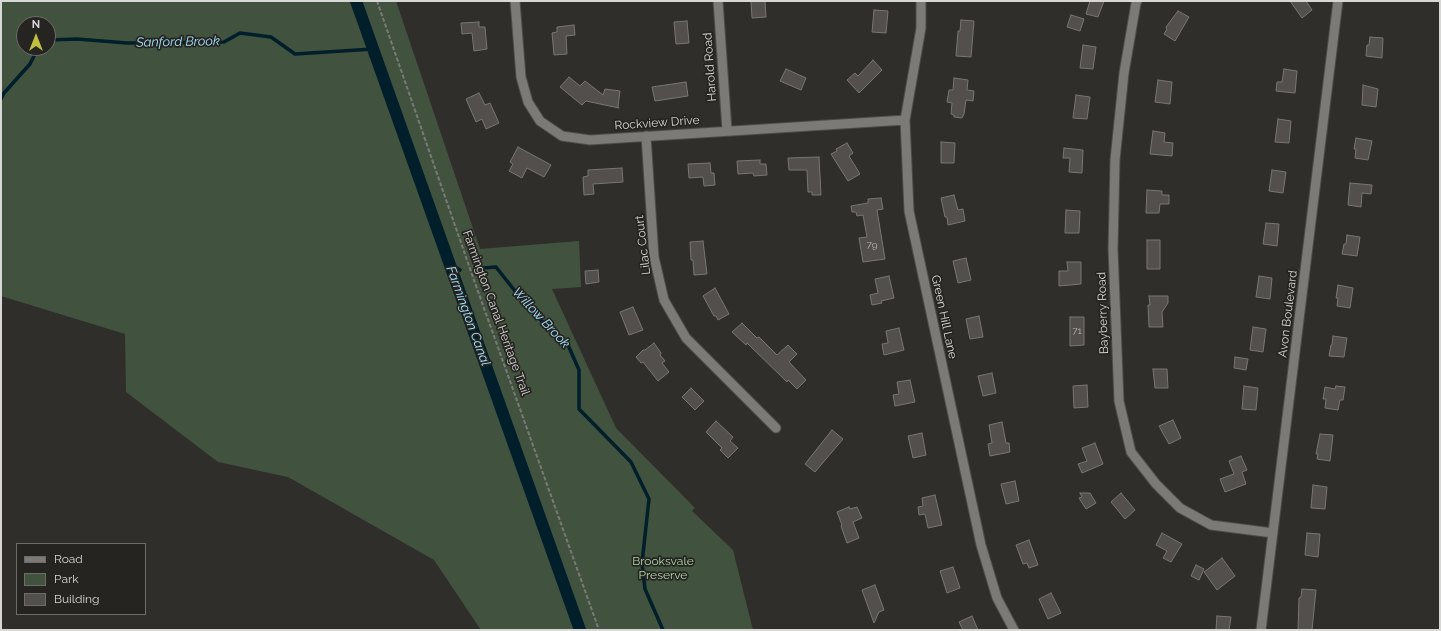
<!DOCTYPE html>
<html>
<head>
<meta charset="utf-8">
<style>
	body { margin:0 }
	#map { position:relative; width:1441px; height:631px; overflow:hidden; background:#2f2e2b; font-family:Raleway,sans-serif }
	canvas { display:block }
	.frame { position:absolute; inset:0; border:2px solid #d7d7d5; pointer-events:none }
	.legend { position:absolute; left:16px; top:543px; width:130px; height:72px; box-sizing:border-box; background:#252421; border:1px solid #6c6c69; margin:0; padding:5px 7px; list-style:none; font-size:12px; color:#d7d7d5 }
	.legend li { display:flex; align-items:center; gap:8px; height:20px }
	.legend b { width:20px; border:1px solid #6c6c69 }
	.north { position:absolute; left:16px; top:16px; width:40px; height:40px; box-sizing:border-box; background:#252421; border:1px solid #6c6c69; border-radius:50%; rotate:0deg; font-size:11px; font-weight:700; line-height:16px; text-align:center; color:#d7d7d5 }
	.north::after { content:''; display:block; margin:auto; width:14px; height:18px; background:#bfbe41; clip-path:polygon(50% 0,100% 100%,50% 72%,0 100%) }
</style>
</head>
<body>
<div id="map">
<canvas width="1441" height="631"></canvas>
<div class="frame"></div>
<ul class="legend">
<li><b style="height:5px;background:#7b7a77"></b>Road</li>
<li><b style="height:11px;background:#41533e"></b>Park</li>
<li><b style="height:11px;background:#524f4d"></b>Building</li>
</ul>
<div class="north">N</div>
</div>
<script>
const ctx = document.querySelector('canvas').getContext('2d');
ctx.lineJoin = 'round';
function fillPath(path, color) { ctx.fillStyle = color; ctx.fill(path, 'evenodd'); }
const poly = rows => new Path2D(rows.map(r => 'M' + r).join(''));
function stroke(path, color, width, dash) { ctx.strokeStyle = color; ctx.lineWidth = width; ctx.lineCap = dash ? 'butt' : 'round'; ctx.setLineDash(dash || []); ctx.stroke(path); }
function write(font, color, halo, rows, align = 'center') {
  ctx.font = font + ' Raleway,sans-serif'; ctx.lineWidth = 3.5; ctx.setLineDash([]); ctx.textBaseline = 'middle'; ctx.strokeStyle = halo; ctx.fillStyle = color; for (const [text, x, y, turn = 0] of rows) {
    ctx.save(); ctx.translate(x, y); ctx.rotate((+turn || 0) * Math.PI / 180); ctx.textAlign = isNaN(turn) ? turn : align; if (halo) ctx.strokeText(text, 0, 0); ctx.fillText(text, 0, 0); ctx.restore();
  }
}
fillPath(poly([
	[1,1,396,1,480,249,579,241,581,287,552,289,616,428,695,508,692,511,733,550,753,630,481,630,434,560,288,477,218,462,126,392,125,334,1,296],
	[24,24,48,24,48,48,24,48]
]), '#41533e');
stroke(poly([
	[48,40,77,39,127,43,224,42,240,33,271,37,295,54,373,49],
	[1,99,4,93,30,64,38,48],
	[449,263,460,270],
	[483,268,496,267,530,310,568,345,579,370,579,409,631,462,649,499,642,563,645,589,663,630]
]), '#001f2b', 3.5);
stroke(poly([
	[356,1,580,630]
]), '#001f2b', 12);
const building = poly([
	[751,1,765,1,766,17,752,18,751,1],
	[1090,1,1104,1,1098,17,1086,14,1090,1],
	[1290,1,1306,1,1312,10,1302,18,1290,1],
	[874,10,888,11,886,33,872,32,874,10],
	[1178,11,1189,17,1175,41,1164,34,1167,29,1166,27,1178,11],
	[1071,15,1084,19,1080,31,1067,27,1071,15],
	[961,20,974,21,971,57,956,56,958,31,960,31,961,20],
	[687,21,689,43,676,44,674,22,687,21],
	[479,22,479,27,485,27,487,49,474,51,472,33,462,34,461,23,479,22],
	[574,25,575,35,566,36,567,54,554,55,552,33,557,32,557,27,574,25],
	[1370,37,1383,38,1382,58,1366,56,1367,45,1369,45,1370,37],
	[1083,45,1096,47,1093,69,1080,68,1083,45],
	[873,60,882,70,859,93,847,80,855,73,858,76,873,60],
	[786,69,806,78,801,90,780,81,786,69],
	[1284,69,1297,71,1295,93,1276,91,1277,82,1282,82,1284,69],
	[569,77,580,86,585,81,603,95,605,89,620,91,618,106,619,108,586,101,582,105,560,87,569,77],
	[954,78,968,80,967,90,974,91,973,101,966,100,964,114,962,118,954,117,954,115,951,114,952,103,947,102,949,90,953,90,954,78],
	[1158,80,1172,82,1170,104,1155,102,1158,80],
	[686,82,688,96,655,101,652,87,686,82],
	[1363,85,1378,89,1376,107,1362,105,1363,85],
	[479,93,485,105,490,103,499,123,486,129,482,119,476,122,466,99,479,93],
	[1076,95,1090,97,1087,119,1073,118,1076,95],
	[1278,119,1291,121,1289,143,1275,142,1278,119],
	[1153,131,1165,133,1164,142,1173,143,1172,156,1150,154,1153,131],
	[1356,138,1372,141,1368,160,1355,158,1356,149,1354,149,1356,138],
	[941,142,955,143,954,163,941,163,941,142],
	[847,143,853,153,849,156,860,174,848,181,831,154,837,151,836,149,847,143],
	[518,147,551,165,544,177,527,168,522,178,509,171,513,164,510,162,518,147],
	[1064,148,1083,150,1082,173,1069,172,1070,158,1063,158,1064,148],
	[819,157,821,195,812,195,812,192,808,192,807,170,789,170,788,158,819,157],
	[760,160,760,164,766,164,767,175,754,176,753,173,738,174,737,161,760,160],
	[710,163,711,173,714,173,715,185,704,186,703,177,689,178,688,164,710,163],
	[622,168,623,182,593,184,594,194,584,195,583,177,588,176,588,170,622,168],
	[1272,170,1286,172,1283,193,1269,191,1272,170],
	[1350,183,1372,185,1371,194,1362,193,1361,207,1348,205,1350,183],
	[1147,190,1162,191,1162,195,1169,195,1169,204,1160,204,1159,213,1146,213,1147,190],
	[954,195,958,210,963,209,965,221,948,225,947,217,945,217,941,198,954,195],
	[881,198,883,209,877,210,885,259,863,262,859,238,867,237,863,215,857,216,856,212,852,212,851,206,868,203,868,199,881,198],
	[1066,210,1080,211,1079,233,1065,233,1066,210],
	[1266,223,1279,224,1277,246,1263,244,1266,223],
	[1347,235,1360,237,1357,256,1342,254,1344,244,1346,244,1347,235],
	[1147,240,1160,240,1160,269,1147,269,1147,240],
	[703,241,707,274,694,275,693,260,691,260,690,242,703,241],
	[966,258,971,280,958,283,953,261,966,258],
	[1067,262,1081,262,1081,284,1059,286,1059,271,1068,271,1067,262],
	[598,270,599,282,586,284,585,271,598,270],
	[889,276,894,298,881,301,882,303,872,305,870,295,878,293,875,279,889,276],
	[1259,276,1272,278,1270,299,1256,297,1259,276],
	[1338,285,1353,288,1350,308,1337,306,1338,298,1336,298,1338,285],
	[715,288,729,314,718,320,716,316,714,316,703,296,715,288],
	[1149,296,1168,296,1168,303,1162,312,1163,327,1149,327,1148,305,1150,305,1149,296],
	[633,307,643,330,629,335,620,312,633,307],
	[979,316,983,337,970,339,966,319,979,316],
	[1070,317,1084,317,1084,345,1070,346,1070,317],
	[742,323,757,338,759,337,777,355,788,345,797,354,789,362,806,380,797,389,788,380,787,382,747,343,746,345,732,332,742,323],
	[1253,327,1266,329,1263,352,1250,350,1253,327],
	[899,328,904,350,884,355,882,344,888,343,886,331,899,328],
	[1333,336,1347,338,1344,357,1329,356,1331,345,1332,345,1333,336],
	[654,343,661,353,660,355,665,361,662,363,669,372,658,381,643,362,641,363,636,357,643,350,645,350,654,343],
	[1235,357,1248,359,1246,370,1234,368,1235,357],
	[1153,369,1167,369,1168,388,1155,388,1153,369],
	[992,373,996,393,983,396,978,376,992,373],
	[910,380,915,402,895,406,893,395,899,394,897,382,910,380],
	[1087,385,1088,407,1074,408,1073,386,1087,385],
	[1244,386,1258,388,1256,410,1242,409,1244,386],
	[1336,386,1345,387,1343,400,1340,400,1338,410,1325,408,1326,399,1323,399,1325,387,1335,389,1336,386],
	[691,388,704,401,695,410,682,397,691,388],
	[1173,420,1181,438,1169,444,1159,426,1173,420],
	[716,421,733,437,730,441,738,448,728,458,720,450,722,448,706,432,716,421],
	[1002,422,1006,443,1009,443,1010,452,990,456,988,444,992,443,989,425,1002,422],
	[832,430,843,439,815,472,805,464,832,430],
	[922,433,926,455,913,458,908,436,922,433],
	[1320,434,1333,435,1330,461,1317,459,1318,454,1316,454,1320,434],
	[1095,443,1103,464,1082,473,1078,464,1087,461,1082,448,1095,443],
	[1241,456,1247,470,1242,472,1246,484,1225,492,1220,479,1234,474,1229,461,1241,456],
	[1015,481,1019,501,1006,504,1001,484,1015,481],
	[1313,485,1327,487,1325,509,1311,508,1313,485],
	[1080,493,1090,493,1096,503,1086,509,1079,498,1082,497,1080,493],
	[1121,493,1135,510,1125,519,1111,502,1121,493],
	[935,495,942,525,928,528,925,514,919,515,918,507,923,506,922,498,935,495],
	[849,507,850,509,857,507,862,518,853,522,859,538,847,543,841,526,842,525,837,512,849,507],
	[1162,533,1182,544,1171,562,1163,558,1167,551,1156,545,1162,533],
	[1307,533,1320,534,1318,557,1305,555,1307,533],
	[1029,540,1038,565,1029,568,1027,563,1023,564,1016,545,1029,540],
	[1222,558,1235,576,1217,590,1204,572,1222,558],
	[1196,565,1204,569,1199,580,1191,576,1196,565],
	[953,567,960,588,947,593,940,571,953,567],
	[875,585,884,610,879,612,874,623,862,590,875,585],
	[1302,589,1316,590,1312,630,1298,630,1299,598,1301,597,1302,589],
	[1051,593,1061,613,1048,619,1039,599,1051,593],
	[972,616,978,630,963,630,959,622,972,616],
	[1217,616,1231,617,1229,630,1216,630,1217,616]
]);
fillPath(building, '#524f4d');
stroke(building, '#797674', 1);
const street = poly([
	[515,1,521,77,528,102,540,121,562,136,590,140,905,120],
	[718,1,727,130],
	[921,1,921,28,905,120,909,211,981,545,997,598,1014,630],
	[1137,1,1136,3,1124,73,1115,160,1113,249,1119,401,1131,452,1156,484,1180,508,1211,525,1273,533],
	[646,136,654,257,664,300,686,338,776,428],
	[1261,630,1338,1]
]);
stroke(street, '#4d4c4a', 11);
stroke(poly([
	[377,1,475,283,599,630]
]), '#7a7976', 2, [4, 2]);
stroke(street, '#7b7a77', 9);
write('10px', '#b6b5b3', null, [
	["79",872,245],
	["71",1077,331]
]);
write('12px', '#d7d7d5', '#252421', [
	["Harold Road",710,67,-94],
	["Rockview Drive",657,123,-4],
	["Lilac Court",643,245,-97],
	["Farmington Canal Heritage Trail",496,313,70],
	["Bayberry Road",1103,313,-92],
	["Avon Boulevard",1288,314,-83],
	["Green Hill Lane",944,317,78]
]);
write('12px', '#afd7ab', '#252421', [
	["Brooksvale",663,561],
	["Preserve",663,575]
]);
write('italic 13px', '#a3e2fd', '#252421', [
	["Sanford Brook",178,42,-1],
	["Farmington Canal",468,316,70],
	["Willow Brook",541,318,47]
]);
</script>
</body>
</html>
